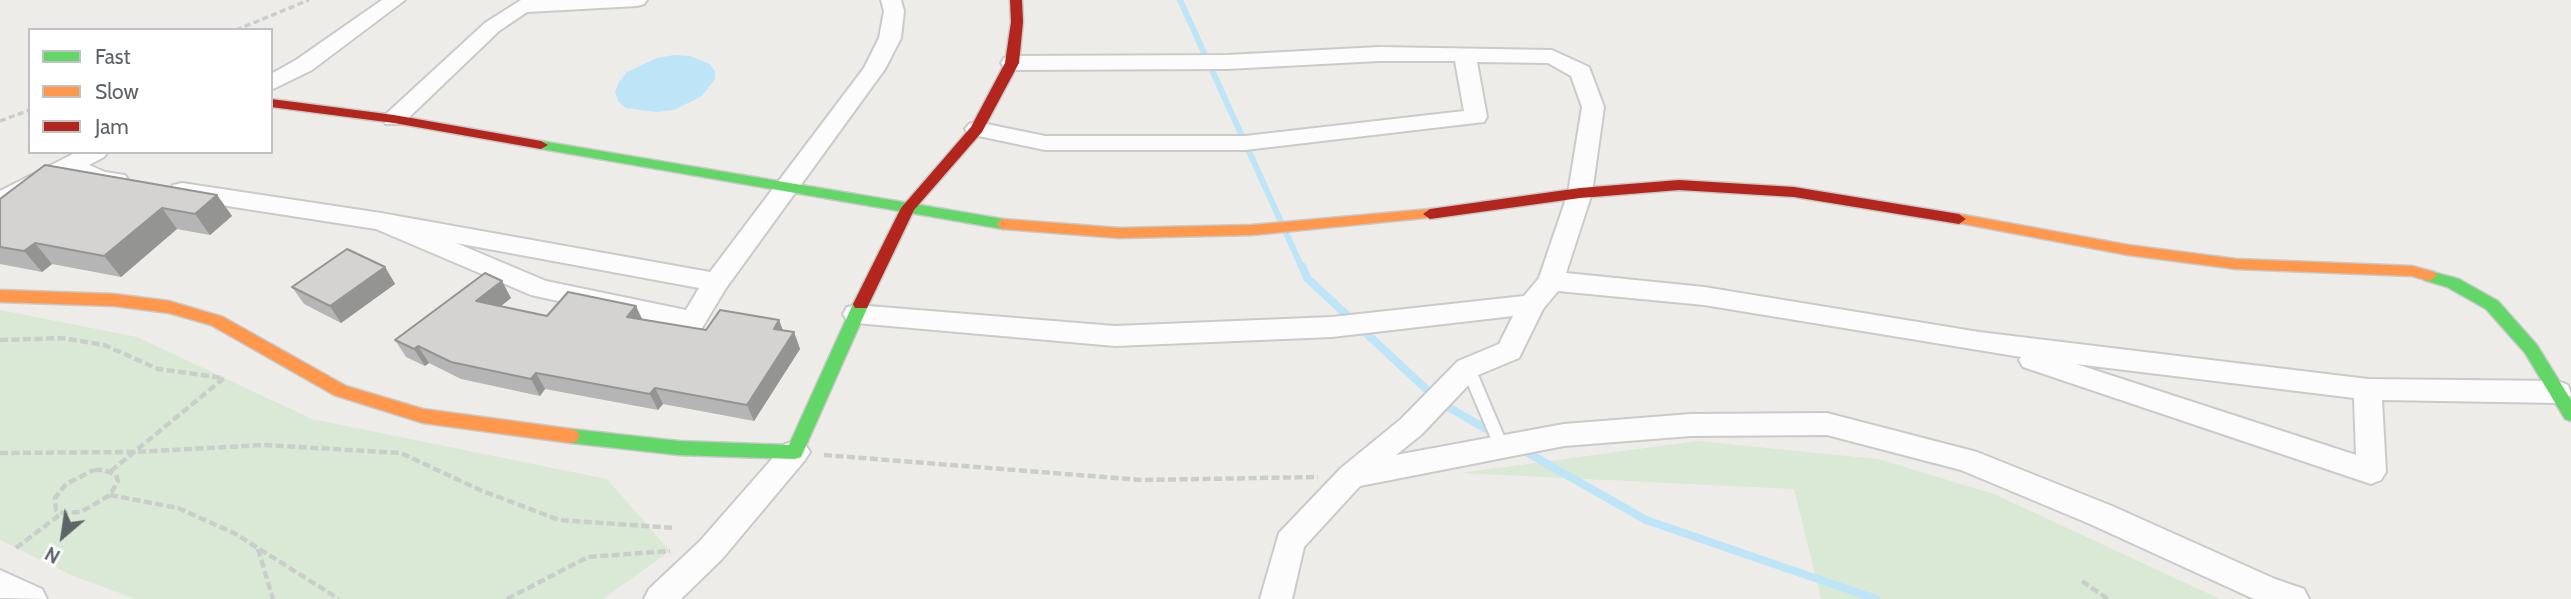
<!DOCTYPE html>
<html>
<head>
<meta charset="utf-8">
<style>
	body { margin:0 }
	#map { position:relative; width:2571px; height:599px; overflow:hidden; background:#eeece9; font-family:Cabin,sans-serif }
	canvas { display:block }
	.legend { position:absolute; left:28px; top:28px; width:245px; height:126px; box-sizing:border-box; background:#fff; border:2px solid #bfc1c2; margin:0; padding:9px 12px; list-style:none; font-size:21px; color:#5e6367 }
	.legend li { display:flex; align-items:center; gap:14px; height:35px }
	.legend b { width:35px; border:2px solid #bfc1c2 }
	.north { position:absolute; left:28px; top:501px; width:70px; height:70px; -webkit-text-stroke:5px #fff; paint-order:stroke; rotate:209deg; font-size:19px; font-weight:700; line-height:28px; text-align:center; color:#5e6367 }
	.north::after { content:''; display:block; margin:auto; width:24px; height:32px; background:#5e6367; clip-path:polygon(50% 0,100% 100%,50% 72%,0 100%) }
</style>
</head>
<body>
<div id="map">
<canvas width="2571" height="599"></canvas>
<ul class="legend">
<li><b style="height:9px;background:#63d668"></b>Fast</li>
<li><b style="height:9px;background:#ff974d"></b>Slow</li>
<li><b style="height:9px;background:#b3261e"></b>Jam</li>
</ul>
<div class="north">N</div>
</div>
<script>
const ctx = document.querySelector('canvas').getContext('2d');
ctx.lineJoin = 'round';
function fillPath(path, color) { ctx.fillStyle = color; ctx.fill(path, 'evenodd'); }
const poly = rows => new Path2D(rows.map(r => 'M' + r).join(''));
function stroke(path, color, width, dash) { ctx.strokeStyle = color; ctx.lineWidth = width; ctx.lineCap = dash ? 'butt' : 'round'; ctx.setLineDash(dash || []); ctx.stroke(path); }
fillPath(poly([
	[0,310,137,337,312,419,607,479,670,551,603,599,136,599,71,575,0,540],
	[1697,441,1878,459,1994,494,2220,599,1821,599,1794,489,1461,473]
]), '#d9e9d5');
fillPath(poly([
	[674,55,690,56,710,64,715,71,715,79,702,96,674,110,656,112,626,108,618,101,615,92,619,82,627,72,657,58]
]), '#bee4f7');
stroke(poly([
	[1180,0,1302,268]
]), '#bee4f7', 6);
stroke(poly([
	[1302,266,1307,278,1441,403,1495,434],
	[1521,449,1646,520,1876,599]
]), '#bee4f7', 8);
const lane = poly([
	[1468,368,1502,448]
]);
const street = poly([
	[382,0,405,0,312,70,271,90,271,74,296,60,382,0],
	[521,0,647,0,644,4,637,6,527,12,499,31,402,124,386,124,383,119,386,114,485,23,521,0],
	[881,0,901,0,904,11,901,38,885,69,726,288,702,328,693,331,531,295,376,229,182,199,173,197,170,191,173,185,182,183,381,213,710,272,864,68,879,38,884,11,881,0],
	[456,243,699,288,686,310,546,281,456,243],
	[1379,47,1552,50,1589,67,1604,107,1592,193,1566,273,1704,287,1979,332,2368,379,2558,381,2568,385,2571,394,2568,399,2558,403,2382,400,2386,472,2381,480,2371,484,2023,367,2019,360,2021,357,1704,305,1558,291,1543,309,1519,358,1478,375,1421,435,1396,455,1564,424,1691,414,1827,413,1977,452,2112,506,2275,579,2304,589,2309,599,2254,599,2090,524,1961,470,1827,435,1691,436,1564,446,1360,486,1304,547,1292,599,1260,599,1279,533,1341,468,1401,419,1458,361,1499,344,1513,316,1332,337,1115,346,856,323,847,321,843,314,847,307,856,305,1115,326,1332,317,1524,296,1539,278,1568,193,1582,107,1571,76,1548,63,1477,62,1487,117,1484,122,1245,150,1045,150,969,134,965,129,969,124,977,122,1045,136,1245,136,1464,111,1455,61,1379,61,1227,69,1012,70,1004,68,1001,63,1004,58,1012,56,1227,55,1379,47],
	[2076,364,2354,398,2356,455,2076,364],
	[77,152,108,152,104,157,89,165,105,172,125,175,129,181,125,187,117,189,92,184,70,175,0,209,0,191,77,152],
	[795,441,805,444,810,452,805,460,722,559,681,599,644,599,649,589,700,541,785,444,795,441],
	[0,570,42,589,47,599,0,598,0,570]
]);
const fast = poly([
	[541,141,1003,219,1010,224,1003,229,536,148,534,145,536,142,541,141],
	[2429,271,2459,279,2498,301,2537,345,2571,400,2571,421,2565,419,2525,353,2486,309,2447,287,2424,280,2421,276,2424,272,2429,271],
	[861,298,869,304,801,457,795,459,679,455,571,443,565,441,562,436,565,431,571,429,679,441,789,445,853,304,861,298]
]);
const slow = poly([
	[1430,209,1437,214,1435,217,1252,235,1119,238,1003,229,996,224,1003,219,1119,228,1252,225,1430,209],
	[1959,214,2128,245,2236,259,2412,266,2434,272,2437,276,2429,281,2412,276,2236,269,2128,255,1954,222,1952,219,1954,216,1959,214],
	[0,290,114,294,169,301,223,317,346,386,423,409,571,429,577,431,580,436,577,441,571,443,423,423,334,395,211,325,169,313,114,306,0,302,0,290]
]);
const jam = poly([
	[1010,0,1022,0,1023,22,1019,63,982,132,914,210,867,308,855,308,853,304,901,208,971,127,1005,63,1011,22,1010,0],
	[271,99,394,115,541,141,548,145,541,149,394,123,271,107,271,99],
	[1679,180,1794,187,1959,214,1966,219,1959,224,1794,197,1679,190,1580,198,1430,219,1423,214,1430,209,1580,188,1679,180]
]);
stroke(lane, '#cacaca', 17);
stroke(street, '#cacaca', 4);
stroke(fast, '#c8c9c8', 3);
stroke(slow, '#c8c9c8', 3);
stroke(jam, '#c8c9c8', 3);
stroke(poly([
	[236,30,309,0],
	[0,121,30,110]
]), '#cacecb', 3.5, [6, 3.5]);
stroke(poly([
	[0,340,63,338,104,345,158,369,224,378],
	[0,453,135,452,264,445,401,453,480,490,559,520,674,528],
	[824,455,1142,480,1318,477],
	[94,470,104,470,116,475,118,481,110,495,81,512,62,513,56,510,55,498,66,484,94,470],
	[111,471,224,378],
	[110,495,178,508,234,533,339,599],
	[16,548,62,513],
	[258,549,273,599],
	[2082,581,2108,599],
	[507,599,588,557,670,551]
]), '#cacecb', 4.5, [8, 3.5]);
stroke(lane, '#fcfcfc', 13);
fillPath(street, '#fcfcfc');
fillPath(fast, '#63d668');
fillPath(slow, '#ff974d');
fillPath(jam, '#b3261e');
fillPath(poly([
	[217,195,232,216,210,235,177,229,121,277,52,264,42,272,0,264,0,199],
	[385,267,395,284,341,323,304,304,292,287],
	[511,298,501,306,547,316,642,320,706,330,779,320,783,330,794,332,800,349,754,421,663,404,658,410,545,389,540,396,461,379,429,363,425,366,406,357,395,340]
]), '#b6b5b5');
fillPath(poly([
	[217,195,232,216,210,235,195,214],
	[162,208,177,229,121,277,104,256],
	[35,243,52,264,42,272,24,251],
	[385,267,395,284,341,323,330,306],
	[502,281,511,298,486,318,476,301],
	[636,306,644,323,627,317],
	[779,320,785,337,774,329],
	[794,332,800,349,754,421,747,405],
	[418,346,429,363,425,366,414,349],
	[536,373,545,389,540,396,531,379],
	[655,388,663,404,658,410,650,394]
]), '#949493');
const building = poly([
	[45,165,217,195,195,214,162,208,104,256,35,243,24,251,0,247,0,199,45,165],
	[347,249,385,267,330,306,292,287,347,249],
	[485,273,502,281,476,301,547,316,568,292,636,306,627,317,706,330,720,310,779,320,774,329,794,332,747,405,655,388,650,394,536,373,531,379,451,362,418,346,414,349,395,340,485,273]
]);
fillPath(building, '#d4d3d2');
stroke(building, '#949493', 2);
</script>
</body>
</html>
